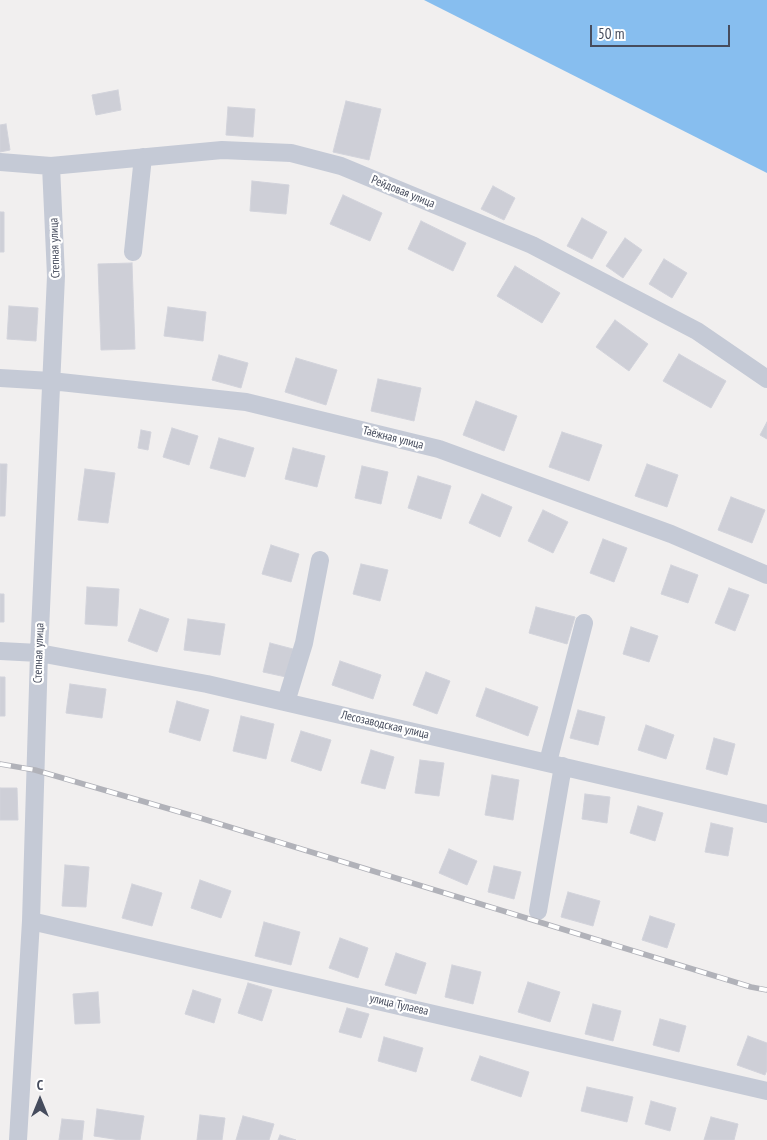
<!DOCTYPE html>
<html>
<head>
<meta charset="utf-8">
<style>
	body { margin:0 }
	#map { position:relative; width:767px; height:1140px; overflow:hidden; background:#f1efef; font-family:"PT Sans Narrow",sans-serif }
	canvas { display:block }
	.north { position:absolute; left:15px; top:1075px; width:50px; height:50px; -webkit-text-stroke:4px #fff; paint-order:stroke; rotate:0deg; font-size:14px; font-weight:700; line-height:20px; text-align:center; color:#464c5d }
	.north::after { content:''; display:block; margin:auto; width:18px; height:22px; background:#464c5d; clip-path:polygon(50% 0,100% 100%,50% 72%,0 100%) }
	.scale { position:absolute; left:590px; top:25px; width:140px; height:22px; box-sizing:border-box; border:2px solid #464c5d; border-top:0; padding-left:6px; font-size:15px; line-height:18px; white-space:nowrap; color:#464c5d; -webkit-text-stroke:4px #fff; paint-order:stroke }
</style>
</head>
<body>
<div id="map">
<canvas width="767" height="1140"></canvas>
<div class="north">С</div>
<div class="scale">50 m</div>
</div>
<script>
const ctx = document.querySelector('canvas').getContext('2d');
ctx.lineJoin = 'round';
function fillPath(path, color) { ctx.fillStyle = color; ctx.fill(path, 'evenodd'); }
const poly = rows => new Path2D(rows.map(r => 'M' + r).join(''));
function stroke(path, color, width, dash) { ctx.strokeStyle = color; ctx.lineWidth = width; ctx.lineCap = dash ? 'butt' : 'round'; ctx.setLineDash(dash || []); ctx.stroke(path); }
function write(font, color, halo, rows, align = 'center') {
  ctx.font = font + ' "PT Sans Narrow",sans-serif'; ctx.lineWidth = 4.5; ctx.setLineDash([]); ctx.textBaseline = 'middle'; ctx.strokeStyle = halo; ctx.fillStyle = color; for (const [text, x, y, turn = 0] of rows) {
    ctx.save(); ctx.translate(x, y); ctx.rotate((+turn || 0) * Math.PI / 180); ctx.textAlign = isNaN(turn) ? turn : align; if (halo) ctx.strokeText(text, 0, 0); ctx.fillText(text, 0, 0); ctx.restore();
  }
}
fillPath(poly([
	[424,0,767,0,767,173]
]), '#87beef');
const building = poly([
	[118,90,121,110,96,115,92,95,118,90],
	[346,101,381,109,369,160,333,152,346,101],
	[228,107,255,109,253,137,226,135,228,107],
	[6,124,10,150,0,152,0,125,6,124],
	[252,181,289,185,286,214,250,211,252,181],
	[493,186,515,198,504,220,481,209,493,186],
	[343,195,382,213,370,241,330,224,343,195],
	[0,212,4,212,4,252,0,252,0,212],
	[582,218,607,232,592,259,567,246,582,218],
	[421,221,466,243,453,271,408,249,421,221],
	[625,238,642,250,623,278,606,266,625,238],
	[664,259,687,273,672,298,649,284,664,259],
	[132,263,135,349,101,350,98,264,132,263],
	[515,266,560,293,542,323,497,296,515,266],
	[9,306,38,308,36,341,7,339,9,306],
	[168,307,206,312,203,341,164,336,168,307],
	[615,320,648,344,629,371,596,347,615,320],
	[679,354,726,381,711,408,663,381,679,354],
	[219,355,248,363,241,388,212,380,219,355],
	[296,358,337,370,326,405,285,392,296,358],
	[378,379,421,388,414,421,371,411,378,379],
	[476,401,517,416,504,451,463,435,476,401],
	[767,422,767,439,760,435,767,422],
	[172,428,198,436,189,465,163,457,172,428],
	[141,430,151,432,148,450,138,448,141,430],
	[562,432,602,445,589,481,549,467,562,432],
	[219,438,254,448,245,477,210,468,219,438],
	[293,448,325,456,317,487,285,479,293,448],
	[0,464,7,464,5,516,0,516,0,464],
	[647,464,678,475,667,507,635,496,647,464],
	[362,466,388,472,381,504,355,498,362,466],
	[85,469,115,473,108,523,78,520,85,469],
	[418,476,451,486,441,519,408,508,418,476],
	[482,494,512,507,500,537,469,523,482,494],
	[731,497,765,510,752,543,718,530,731,497],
	[543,510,568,522,553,553,528,541,543,510],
	[603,539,627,548,614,582,590,573,603,539],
	[271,545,299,554,291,582,262,574,271,545],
	[361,564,388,570,380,601,353,594,361,564],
	[671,565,698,575,688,603,661,594,671,565],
	[87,587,119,589,117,626,85,624,87,587],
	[729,588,749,595,735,631,715,623,729,588],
	[0,594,4,594,4,622,0,622,0,594],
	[536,607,575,617,567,644,529,633,536,607],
	[140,609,169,619,157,652,128,641,140,609],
	[188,619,225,624,220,655,184,650,188,619],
	[631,627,658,636,649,662,623,654,631,627],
	[270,643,293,649,286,677,263,672,270,643],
	[340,661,381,675,373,699,332,685,340,661],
	[426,672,450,681,437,714,413,705,426,672],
	[0,677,5,677,5,716,0,716,0,677],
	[70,684,106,689,102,718,66,713,70,684],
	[486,688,538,707,528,736,476,716,486,688],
	[177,701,209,710,200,741,169,732,177,701],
	[578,710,605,717,598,745,570,738,578,710],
	[241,716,274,724,266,759,233,751,241,716],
	[646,725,674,735,666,759,638,750,646,725],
	[301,731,331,740,321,771,291,761,301,731],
	[714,738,735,744,727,775,706,769,714,738],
	[371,750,394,757,385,789,361,783,371,750],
	[420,760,444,763,439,796,415,793,420,760],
	[492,775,519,780,513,820,485,815,492,775],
	[0,788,17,788,18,820,0,820,0,788],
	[585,794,610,797,607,823,582,819,585,794],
	[638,806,663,813,655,841,630,833,638,806],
	[711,823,733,828,728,856,705,852,711,823],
	[449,849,477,861,467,885,439,873,449,849],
	[65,865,89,867,86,907,62,906,65,865],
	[494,866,521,872,514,899,488,892,494,866],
	[200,880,231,891,221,918,191,908,200,880],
	[132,884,162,893,152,926,122,918,132,884],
	[568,892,600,901,593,926,561,917,568,892],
	[650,916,675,924,667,948,642,940,650,916],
	[264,922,300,932,291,965,255,956,264,922],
	[340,938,368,948,358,978,329,968,340,938],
	[396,953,426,963,416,994,385,985,396,953],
	[452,965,481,972,473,1004,445,997,452,965],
	[528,982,560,992,550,1022,518,1012,528,982],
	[248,983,272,990,262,1021,238,1013,248,983],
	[193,990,221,999,214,1023,185,1014,193,990],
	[98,992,100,1023,75,1024,73,994,98,992],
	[593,1004,621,1011,613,1041,585,1034,593,1004],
	[347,1008,369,1014,361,1038,339,1032,347,1008],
	[660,1019,686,1026,679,1052,653,1045,660,1019],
	[748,1036,767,1043,767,1070,765,1075,737,1065,748,1036],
	[384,1037,423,1048,416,1072,378,1061,384,1037],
	[480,1056,529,1072,521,1097,471,1080,480,1056],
	[587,1087,633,1097,627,1122,581,1111,587,1087],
	[651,1101,676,1108,670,1131,645,1124,651,1101],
	[97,1109,144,1116,140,1140,120,1140,94,1136,97,1109],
	[200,1115,225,1118,222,1140,197,1140,200,1115],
	[243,1116,274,1124,269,1140,236,1140,243,1116],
	[711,1117,738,1124,734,1140,704,1140,711,1117],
	[62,1119,84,1121,82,1140,59,1140,62,1119],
	[280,1135,296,1140,278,1140,280,1135]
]);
fillPath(building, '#cecfd7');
stroke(building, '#d2d3db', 1);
stroke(poly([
	[0,162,51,166,222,150,291,153,341,166,532,245,697,331,767,379],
	[133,252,143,157],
	[0,378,51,381,246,402,439,449,671,534,767,575],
	[0,651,39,653,207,684,767,814],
	[286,702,304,643,320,560],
	[548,762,584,623],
	[538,911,563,766],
	[31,921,767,1091],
	[18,1140,31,921,39,653,56,276,51,166]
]), '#c5cad6', 18);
const rail = poly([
	[0,764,35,770,197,817,751,987,767,990]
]);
stroke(rail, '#b1b2b9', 5.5);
stroke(rail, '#fff', 4, [11]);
write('12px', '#464c5d', '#fff', [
	["Рейдовая улица",403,192,22],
	["Степная улица",55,248,-92],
	["Таёжная улица",393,438,14],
	["Степная улица",39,653,-88],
	["Лесозаводская улица",385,725,13],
	["улица Тулаева",399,1005,13]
]);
</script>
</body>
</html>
